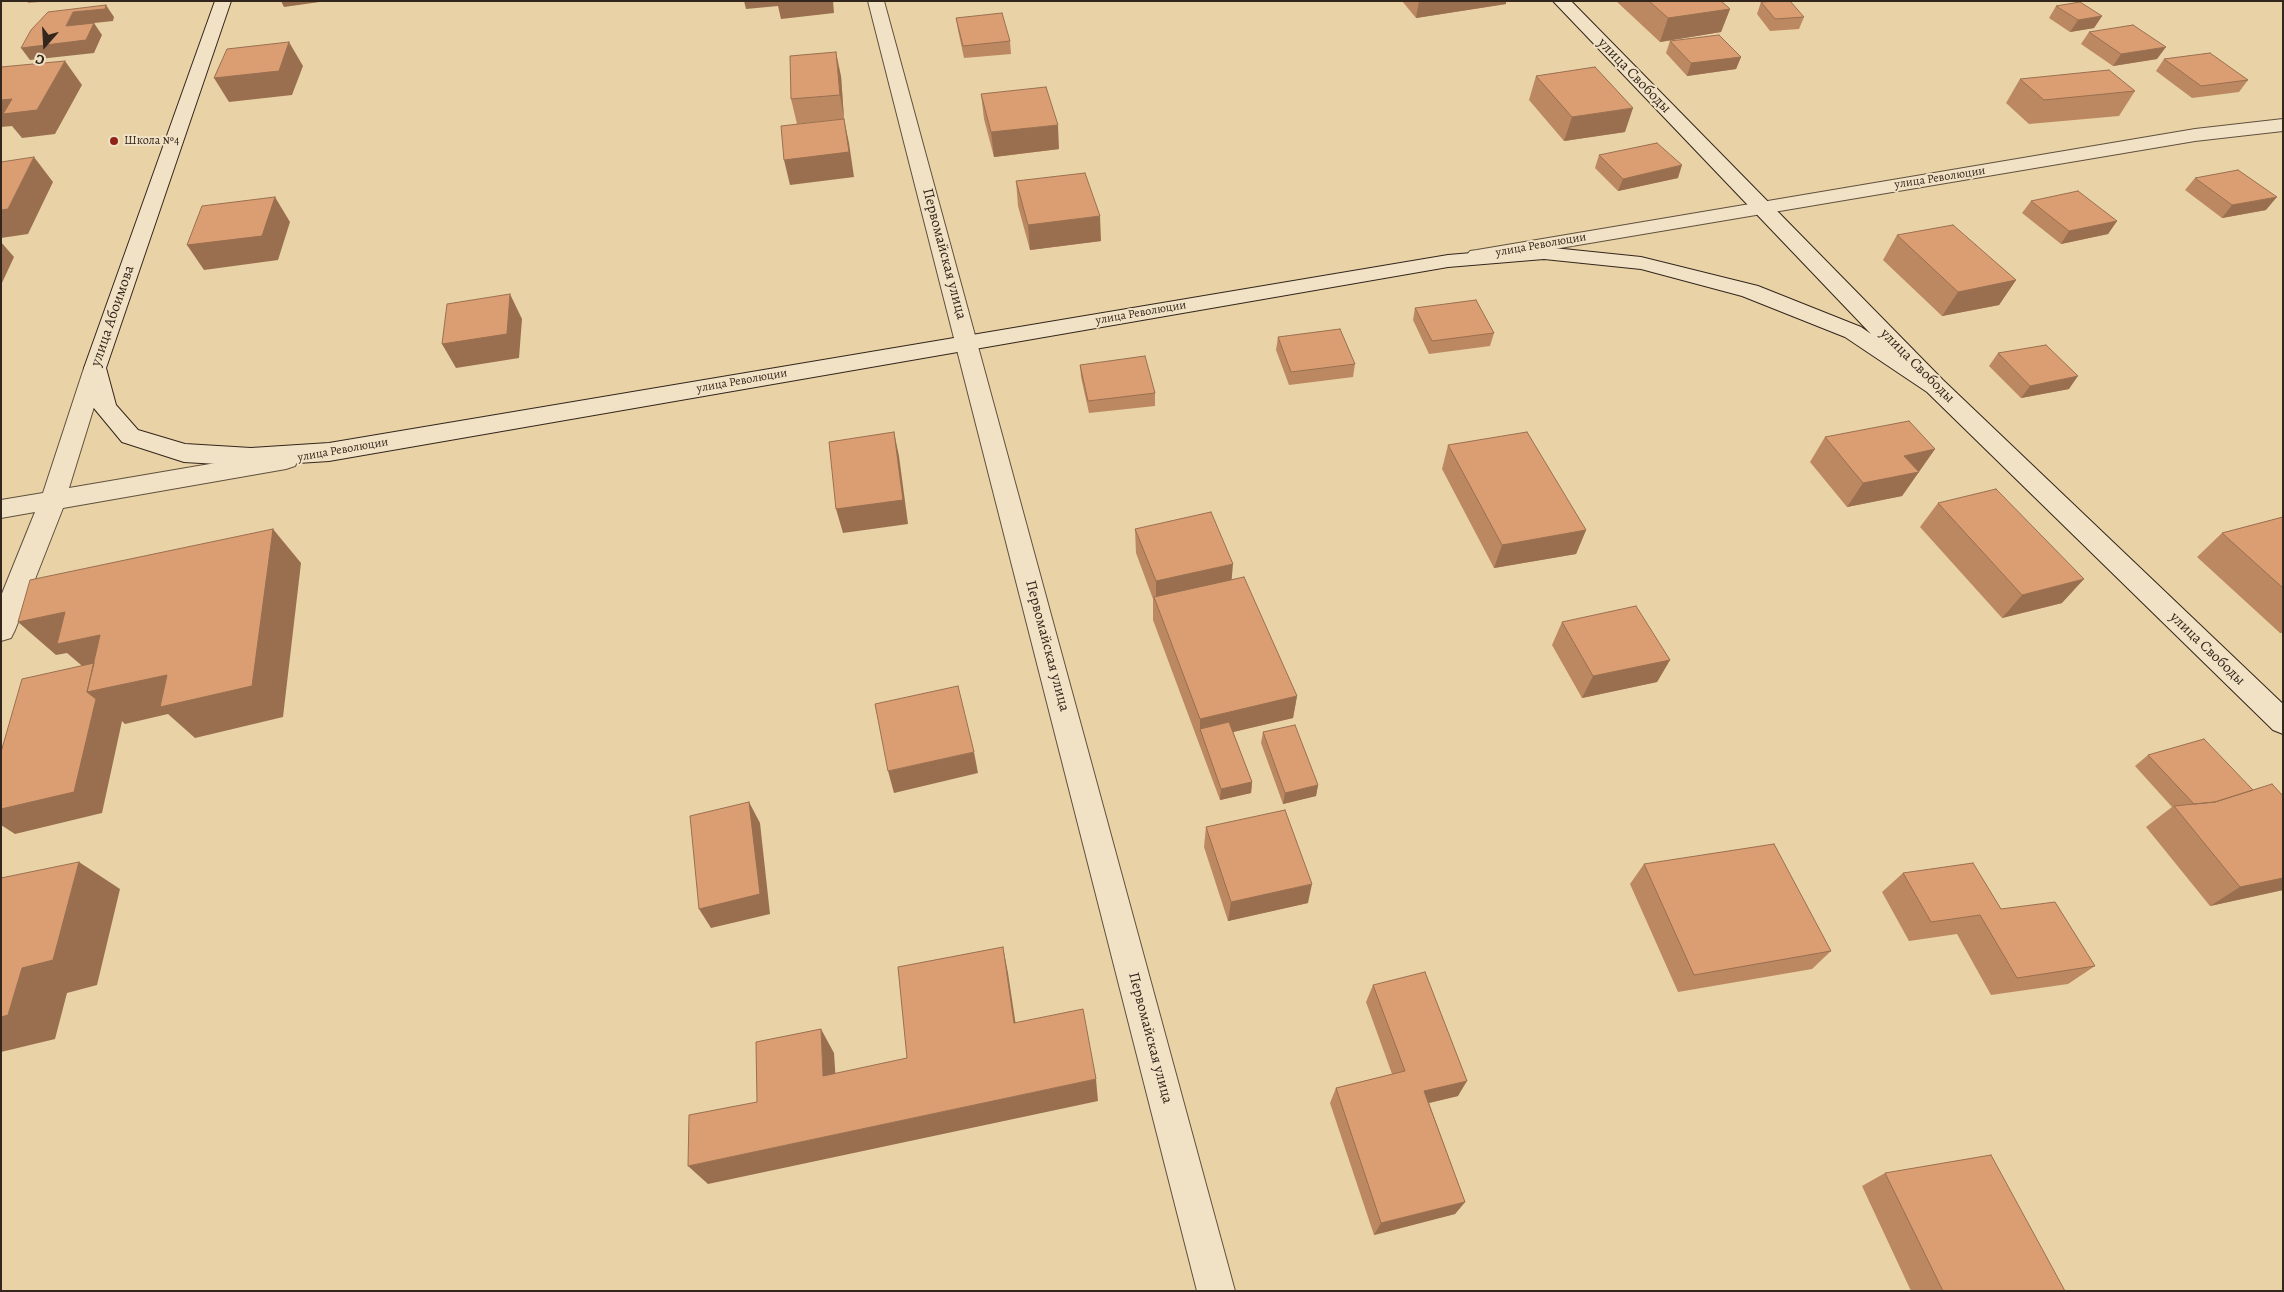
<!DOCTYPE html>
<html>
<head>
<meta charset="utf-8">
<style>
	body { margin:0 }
	#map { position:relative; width:2284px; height:1292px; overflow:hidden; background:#e9d2a6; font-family:Alegreya,serif }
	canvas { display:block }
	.frame { position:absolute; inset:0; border:2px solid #33261c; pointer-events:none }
	.north { position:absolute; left:20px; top:20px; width:50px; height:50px; -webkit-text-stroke:4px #f1e2c5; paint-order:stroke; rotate:199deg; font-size:14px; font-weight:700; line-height:20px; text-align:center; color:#33261c }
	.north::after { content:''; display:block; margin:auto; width:18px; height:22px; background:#33261c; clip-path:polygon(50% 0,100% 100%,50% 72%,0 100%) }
</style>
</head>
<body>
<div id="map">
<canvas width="2284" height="1292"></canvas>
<div class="frame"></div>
<div class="north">С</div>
</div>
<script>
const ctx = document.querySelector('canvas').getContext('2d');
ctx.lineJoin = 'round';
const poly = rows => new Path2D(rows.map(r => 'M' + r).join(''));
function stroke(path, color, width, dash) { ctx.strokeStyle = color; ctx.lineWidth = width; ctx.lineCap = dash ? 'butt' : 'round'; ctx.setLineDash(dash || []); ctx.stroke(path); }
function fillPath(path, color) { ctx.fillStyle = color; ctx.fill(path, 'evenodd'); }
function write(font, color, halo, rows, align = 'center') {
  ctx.font = font + ' Alegreya,serif'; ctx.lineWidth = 4; ctx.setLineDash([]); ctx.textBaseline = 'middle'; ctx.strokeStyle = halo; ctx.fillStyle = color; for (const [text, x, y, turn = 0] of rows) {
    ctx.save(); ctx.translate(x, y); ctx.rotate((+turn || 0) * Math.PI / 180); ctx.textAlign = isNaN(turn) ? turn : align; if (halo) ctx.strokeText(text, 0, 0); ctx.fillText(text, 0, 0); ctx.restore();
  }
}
const minor = poly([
	[868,1,884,1,1235,1291,1197,1291,868,1],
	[95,360,103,363,106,368,69,488,286,451,295,454,298,460,295,466,286,469,63,508,15,630,11,638,1,641,1,596,35,512,1,518,1,500,43,493,84,368,87,363,95,360]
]);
const tertiary = poly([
	[2283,119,2283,131,2195,141,1477,262,1470,261,1466,256,1470,251,1477,250,2195,129,2283,119]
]);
const secondary = poly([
	[215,1,231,1,106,368,116,405,138,430,185,444,251,448,329,443,1448,255,1544,247,1641,257,1758,286,1861,327,1871,334,1553,1,1571,1,1943,380,2283,704,2283,734,2273,730,1927,392,1845,337,1742,296,1641,269,1544,259,1448,267,329,461,251,466,184,462,122,442,93,407,84,368,215,1]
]);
stroke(minor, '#60513e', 2);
stroke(tertiary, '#60513e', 2);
stroke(secondary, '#33261c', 2);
fillPath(minor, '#f1e2c5');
fillPath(tertiary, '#f1e2c5');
fillPath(secondary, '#f1e2c5');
fillPath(poly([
	[27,1,52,1,28,3],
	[1402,1,1506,1,1506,4,1416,18],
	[1616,1,1721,1,1730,9,1721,32,1660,42],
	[1761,2,1804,17,1799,29,1770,31,1757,14],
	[2056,6,2102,16,2094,28,2070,32,2049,18],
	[956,18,1010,41,1011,54,964,58,958,30],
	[2089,32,2157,59,2113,66,2081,44],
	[1670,41,1741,57,1736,69,1687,76,1666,53],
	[2164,59,2248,80,2239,92,2192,98,2156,71],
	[841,76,844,119,797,124,791,99],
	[1536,76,1625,132,1564,141,1529,100],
	[2020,79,2135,91,2119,116,2029,124,2006,103],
	[981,94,1059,149,994,157,984,119],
	[1599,155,1678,178,1618,191,1595,168],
	[2195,178,2266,210,2222,218,2185,190],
	[1016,181,1101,241,1030,250,1018,206],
	[2031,201,2117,221,2108,234,2061,244,2022,213],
	[1897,235,2016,280,1999,305,1942,316,1883,260],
	[1415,308,1494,333,1490,346,1429,354,1413,320],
	[1278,337,1355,364,1353,377,1289,385,1276,350],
	[1998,353,2069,389,2021,398,1989,366],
	[1080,365,1155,393,1155,406,1089,413,1081,377],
	[1825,437,1935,449,1902,496,1847,507,1810,462],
	[1448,445,1586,530,1576,554,1494,568,1442,469],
	[1938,503,2062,603,2002,618,1920,527],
	[2283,517,2283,633,2280,633,2197,557,2222,533],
	[1135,529,1232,579,1297,696,1293,718,1233,732,1252,782,1251,793,1220,800,1153,620,1153,599,1136,553],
	[1562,622,1670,660,1657,682,1582,698,1552,645],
	[1263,732,1318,785,1316,796,1283,804,1261,743],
	[2148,755,2253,790,2283,890,2210,906,2146,827,2172,807,2135,766],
	[1206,827,1308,903,1228,921,1204,847],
	[1644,864,1831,951,1812,969,1678,992,1630,884],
	[1903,873,2001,909,2095,966,2068,984,1991,995,1957,934,1909,941,1882,892],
	[1373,985,1458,1096,1429,1103,1465,1202,1455,1214,1374,1235,1330,1103,1336,1088,1392,1074,1366,1002],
	[1885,1173,2065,1291,1911,1291,1862,1186]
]), '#bc8862');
fillPath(poly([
	[281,1,327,1,284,7],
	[744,1,833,1,834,13,781,19,778,6,746,9],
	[1419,1,1506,1,1506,4,1416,18],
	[106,5,114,17,113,21,94,23,102,35,94,53,30,60,21,48,66,26,73,12],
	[1730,9,1721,32,1660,42,1668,18],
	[2102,16,2094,28,2070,32,2078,20],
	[289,42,303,66,292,95,229,102,214,78],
	[2166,47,2157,59,2113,66,2121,54],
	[836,52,841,76,844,119,840,95],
	[1741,57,1736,69,1687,76,1691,63],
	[65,61,82,85,55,134,22,138,12,126,1,127,1,100],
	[1633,108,1625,132,1564,141,1572,117],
	[844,119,849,143,854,177,790,185,784,160],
	[1058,125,1059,149,994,157,991,132],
	[34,157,53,182,28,234,1,238,1,210],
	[1682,165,1678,178,1618,191,1623,179],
	[275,197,290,222,278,260,204,270,187,245],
	[2277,197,2266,210,2222,218,2232,205],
	[1100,216,1101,241,1030,250,1028,225],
	[2117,221,2108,234,2061,244,2069,231],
	[1,242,14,257,1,285],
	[2016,280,1999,305,1942,316,1958,292],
	[510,294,522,319,519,358,456,368,442,344],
	[2078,376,2069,389,2021,398,2030,386],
	[894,432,899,456,908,524,843,533,836,509],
	[1935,449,1902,496,1847,507,1863,483,1904,456],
	[273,529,301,563,283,717,195,738,168,714,125,724,122,721,102,813,15,834,1,825,1,809,87,692,94,676,67,653,56,655,18,622],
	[1586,530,1576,554,1494,568,1502,545],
	[1233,564,1231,587,1156,603,1156,581],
	[2084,579,2062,603,2002,618,2022,595],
	[1670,660,1657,682,1582,698,1593,676],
	[1297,696,1293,718,1203,739,1200,729,1200,719],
	[974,752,978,773,894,793,888,771],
	[1252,782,1251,793,1220,800,1221,789],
	[1318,785,1316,796,1283,804,1285,793],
	[749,802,760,823,770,914,711,928,699,909],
	[79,862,120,889,97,985,67,993,55,1039,1,1052,1,1017,22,968],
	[2283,878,2283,890,2210,906,2240,887],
	[1312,884,1308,903,1228,921,1231,902],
	[1003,947,1008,973,1019,1046,1014,1023],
	[821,1029,834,1053,837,1098,823,1076],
	[1096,1079,1098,1101,708,1184,688,1166],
	[1467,1081,1458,1096,1416,1106,1424,1091],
	[1465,1202,1455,1214,1374,1235,1381,1223]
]), '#996f50');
const building = poly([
	[1649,1,1721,1,1730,9,1668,18,1649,1],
	[1779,1,1790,1,1804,17,1775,19,1761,2,1779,1],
	[2080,2,2102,16,2078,20,2056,6,2080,2],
	[106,5,105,9,73,12,66,26,94,23,86,40,21,48,31,30,48,12,106,5],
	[1002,13,1010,41,963,46,956,18,1002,13],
	[2133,25,2166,47,2121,54,2089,32,2133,25],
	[1719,35,1741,57,1691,63,1670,41,1719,35],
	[289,42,279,71,214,78,227,49,289,42],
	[836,52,840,95,791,99,790,56,836,52],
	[2210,53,2248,80,2201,86,2164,59,2210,53],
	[65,61,37,110,3,114,12,99,1,100,1,67,65,61],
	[1595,67,1633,108,1572,117,1536,76,1595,67],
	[2109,70,2135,91,2044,100,2020,79,2109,70],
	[1046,87,1058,125,991,132,981,94,1046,87],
	[844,119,849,152,784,160,781,126,844,119],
	[1657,143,1682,165,1623,179,1599,155,1657,143],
	[34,157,8,209,1,210,1,162,34,157],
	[2238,170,2277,197,2232,205,2195,178,2238,170],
	[1085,173,1100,216,1028,225,1016,181,1085,173],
	[2078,191,2117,221,2069,231,2031,201,2078,191],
	[275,197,262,236,187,245,202,206,275,197],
	[1953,225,2016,280,1958,292,1897,235,1953,225],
	[510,294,507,334,442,344,447,304,510,294],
	[1476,300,1494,333,1432,341,1415,308,1476,300],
	[1340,329,1355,364,1291,372,1278,337,1340,329],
	[2046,345,2078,376,2030,386,1998,353,2046,345],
	[1145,356,1155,393,1088,401,1080,365,1145,356],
	[1909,421,1935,449,1904,456,1919,472,1863,483,1825,437,1909,421],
	[894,432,903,500,836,509,829,442,894,432],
	[1527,432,1586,530,1502,545,1448,445,1527,432],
	[1996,489,2084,579,2022,595,1938,503,1996,489],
	[1211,512,1233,564,1156,581,1135,529,1211,512],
	[2283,517,2283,588,2222,533,2283,517],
	[273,529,252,686,160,707,167,675,87,692,100,635,57,644,65,612,18,622,30,580,273,529],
	[1244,577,1297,696,1200,719,1154,597,1244,577],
	[1636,606,1670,660,1593,676,1562,622,1636,606],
	[94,663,87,692,96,699,74,792,1,809,1,752,22,679,94,663],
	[958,686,974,752,888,771,875,704,958,686],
	[1229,722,1252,782,1221,789,1200,729,1229,722],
	[1295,725,1318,785,1285,793,1263,732,1295,725],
	[2204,739,2253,790,2215,802,2194,804,2148,755,2204,739],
	[2272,784,2283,796,2283,878,2240,887,2174,806,2215,802,2272,784],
	[749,802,760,894,699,909,690,816,749,802],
	[1285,810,1312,884,1231,902,1206,827,1285,810],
	[1774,844,1831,951,1694,975,1644,864,1774,844],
	[79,862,53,960,22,968,8,1015,1,1017,1,878,79,862],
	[1973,863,2001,909,2055,902,2095,966,2017,978,1980,915,1931,922,1903,873,1973,863],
	[1003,947,1014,1023,1083,1009,1096,1079,688,1166,689,1115,757,1102,756,1042,821,1029,823,1076,907,1058,898,967,1003,947],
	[1425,972,1467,1081,1424,1091,1465,1202,1381,1223,1336,1088,1405,1071,1373,985,1425,972],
	[1991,1155,2065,1291,1943,1291,1885,1173,1991,1155]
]);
fillPath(building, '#db9e72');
stroke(building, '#996f50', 1);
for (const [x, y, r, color] of [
	[114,141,5,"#8f2418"]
]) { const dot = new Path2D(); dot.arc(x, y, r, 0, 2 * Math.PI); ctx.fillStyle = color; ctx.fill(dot); stroke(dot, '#f1e2c5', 2); }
write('12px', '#33261c', '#f1e2c5', [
	["Школа №4",124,141]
], 'left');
write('12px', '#33261c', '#f1e2c5', [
	["улица Революции",1940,178,-9],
	["улица Революции",1541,245,-10],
	["улица Революции",1141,313,-10],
	["улица Революции",742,381,-10],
	["улица Революции",343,450,-10]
]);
write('15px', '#33261c', '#f1e2c5', [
	["улица Свободы",1634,76,46],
	["Первомайская улица",944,254,75],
	["улица Абоимова",113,316,-71],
	["улица Свободы",1917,366,45],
	["Первомайская улица",1047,646,75],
	["улица Свободы",2207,649,44],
	["Первомайская улица",1150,1038,75]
]);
</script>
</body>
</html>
